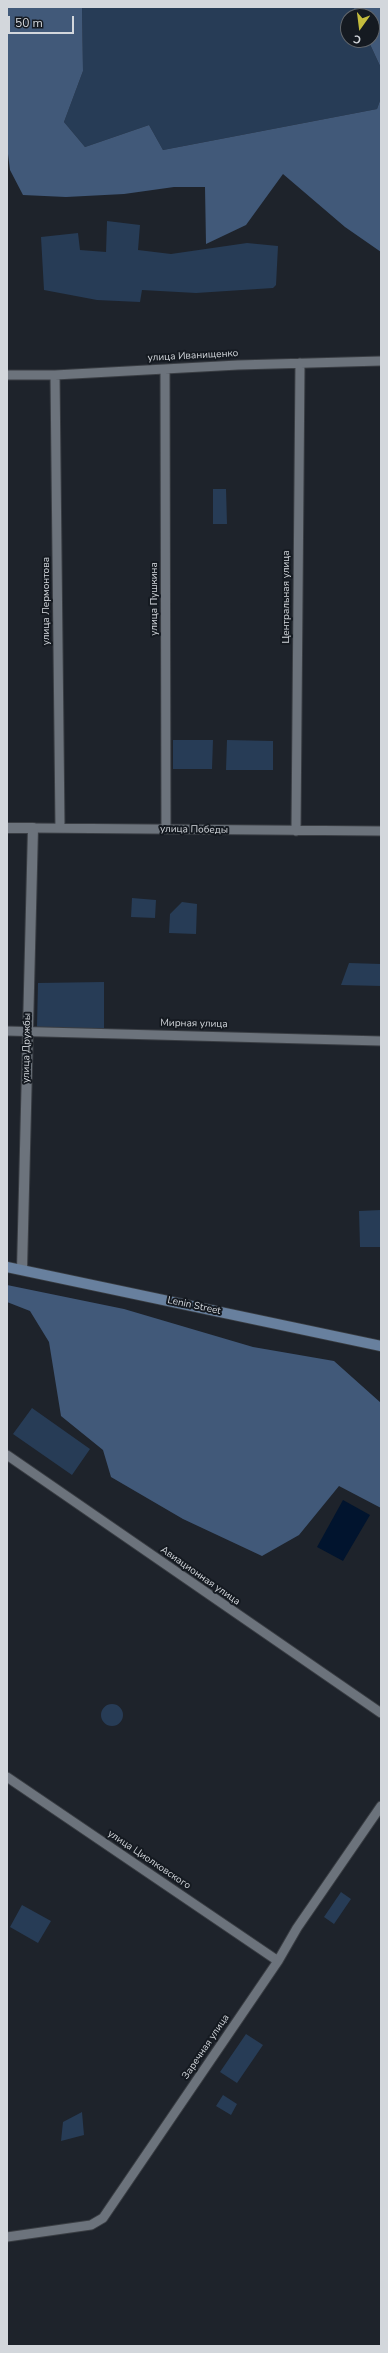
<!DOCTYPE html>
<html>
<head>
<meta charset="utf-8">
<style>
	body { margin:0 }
	#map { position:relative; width:388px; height:2353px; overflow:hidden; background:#1e232b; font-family:"Nunito Sans",sans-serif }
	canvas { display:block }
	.frame { position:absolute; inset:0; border:8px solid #d3d7dc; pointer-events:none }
	.north { position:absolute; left:340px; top:8px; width:40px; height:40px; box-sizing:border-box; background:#151a21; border:1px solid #61666c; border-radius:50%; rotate:194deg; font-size:11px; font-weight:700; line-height:16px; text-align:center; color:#d3d7dc }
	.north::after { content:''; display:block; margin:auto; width:14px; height:18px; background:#c4bc3d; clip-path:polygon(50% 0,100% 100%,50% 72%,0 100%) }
	.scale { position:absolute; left:8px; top:16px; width:66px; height:18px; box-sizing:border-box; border:2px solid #d3d7dc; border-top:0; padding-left:5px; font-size:12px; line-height:14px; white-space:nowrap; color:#d3d7dc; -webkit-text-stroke:3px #151a21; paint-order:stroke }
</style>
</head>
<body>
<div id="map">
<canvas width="388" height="2353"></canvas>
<div class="frame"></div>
<div class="north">С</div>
<div class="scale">50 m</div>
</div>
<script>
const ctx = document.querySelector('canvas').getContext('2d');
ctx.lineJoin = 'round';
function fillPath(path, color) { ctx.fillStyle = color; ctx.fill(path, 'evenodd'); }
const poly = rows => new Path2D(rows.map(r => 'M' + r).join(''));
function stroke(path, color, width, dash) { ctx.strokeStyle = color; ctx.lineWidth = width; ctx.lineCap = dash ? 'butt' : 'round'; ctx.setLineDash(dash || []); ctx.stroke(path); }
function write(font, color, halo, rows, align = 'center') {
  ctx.font = font + ' "Nunito Sans",sans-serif'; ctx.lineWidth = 4; ctx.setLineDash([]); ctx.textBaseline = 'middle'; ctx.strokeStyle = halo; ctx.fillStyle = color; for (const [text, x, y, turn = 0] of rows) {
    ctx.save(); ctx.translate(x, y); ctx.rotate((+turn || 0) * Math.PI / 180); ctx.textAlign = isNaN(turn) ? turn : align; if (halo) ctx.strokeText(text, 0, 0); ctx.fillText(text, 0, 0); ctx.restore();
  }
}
fillPath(poly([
	[82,7,353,7,357,16,348,16,348,40,368,40,381,68,381,98,377,109,163,150,149,125,85,147,64,122,83,71],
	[107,221,140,225,138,250,171,254,247,243,278,246,276,285,273,288,196,293,142,290,140,302,97,300,44,290,41,237,78,233,80,250,106,252],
	[213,489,226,489,227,524,213,524],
	[173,740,213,740,212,769,173,769],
	[227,740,273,741,273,770,226,770],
	[132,898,156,900,155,918,131,917],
	[182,902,197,904,196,934,169,933,170,914],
	[349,963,381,964,381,986,341,985],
	[104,982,104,1030,37,1027,38,983],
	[381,1210,381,1247,360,1247,359,1211],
	[32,1408,90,1449,72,1475,13,1434],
	'101 1715a11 11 0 1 1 22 0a11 11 0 1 1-22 0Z',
	[341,1892,351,1899,334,1924,324,1917],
	[22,1905,51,1921,38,1943,10,1927],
	[246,2034,263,2045,237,2083,220,2072],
	[223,2095,237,2104,231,2115,216,2106],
	[82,2112,84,2135,61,2141,63,2122]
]), '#273c56');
fillPath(poly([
	[7,7,82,7,83,71,64,122,85,147,149,125,163,150,377,109,381,98,381,252,345,227,283,174,246,225,206,244,205,187,174,187,124,194,66,197,23,195,10,170,7,146],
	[353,7,381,7,381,68,368,40,372,40,372,16,357,16],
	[7,1285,124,1309,253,1347,334,1361,381,1403,381,1508,339,1486,299,1535,262,1556,183,1519,111,1477,103,1450,61,1416,49,1342,30,1311,7,1302]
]), '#415979');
fillPath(poly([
	[343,1500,370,1515,343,1561,317,1547]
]), '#01142e');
const minor = poly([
	[165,369,166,829],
	[7,375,55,375,238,365,381,361],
	[55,375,60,827],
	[33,828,381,831],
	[296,831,300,363],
	[7,1031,381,1041],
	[7,1455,381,1713],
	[7,1777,278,1961],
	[7,2237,91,2225,103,2218,278,1961,297,1928,381,1806]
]);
const tertiary = poly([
	[7,828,33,828,22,1269]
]);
const secondary = poly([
	[7,1267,381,1346]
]);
stroke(minor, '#393d43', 11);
stroke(tertiary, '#393d43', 12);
stroke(secondary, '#393d43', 12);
stroke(minor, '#6c737c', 9);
stroke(tertiary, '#6c737c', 10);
stroke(secondary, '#68809e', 10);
write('10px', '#d3d7dc', '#151a21', [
	["улица Иванищенко",193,356,-3],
	["Центральная улица",287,597,-90],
	["улица Пушкина",155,599,-90],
	["улица Лермонтова",47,601,-90],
	["улица Победы",194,830,1],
	["Мирная улица",194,1024,1],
	["улица Дружбы",27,1048,-89],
	["Lenin Street",194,1306,12],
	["Авиационная улица",200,1576,35],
	["улица Циолковского",149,1860,34],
	["Заречная улица",206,2047,-56]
]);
</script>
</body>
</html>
